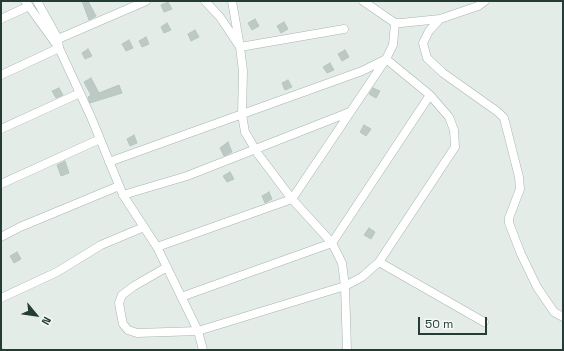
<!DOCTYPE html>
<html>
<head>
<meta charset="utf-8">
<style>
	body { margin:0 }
	#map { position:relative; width:564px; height:351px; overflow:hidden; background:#e4ece8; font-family:"Space Grotesk",sans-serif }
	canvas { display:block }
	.frame { position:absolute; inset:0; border:2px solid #253c36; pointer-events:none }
	.north { position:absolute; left:16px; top:295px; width:40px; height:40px; -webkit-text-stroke:3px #f4f9f6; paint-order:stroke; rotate:119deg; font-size:11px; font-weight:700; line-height:16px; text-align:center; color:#253c36 }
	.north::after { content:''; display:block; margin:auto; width:14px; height:18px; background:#253c36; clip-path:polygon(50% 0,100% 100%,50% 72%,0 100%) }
	.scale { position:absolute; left:418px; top:317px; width:69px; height:18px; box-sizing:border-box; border:2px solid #253c36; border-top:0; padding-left:5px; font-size:12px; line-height:14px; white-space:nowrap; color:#253c36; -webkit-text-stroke:3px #f4f9f6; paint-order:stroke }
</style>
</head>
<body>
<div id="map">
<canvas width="564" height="351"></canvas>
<div class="frame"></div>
<div class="north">N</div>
<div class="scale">50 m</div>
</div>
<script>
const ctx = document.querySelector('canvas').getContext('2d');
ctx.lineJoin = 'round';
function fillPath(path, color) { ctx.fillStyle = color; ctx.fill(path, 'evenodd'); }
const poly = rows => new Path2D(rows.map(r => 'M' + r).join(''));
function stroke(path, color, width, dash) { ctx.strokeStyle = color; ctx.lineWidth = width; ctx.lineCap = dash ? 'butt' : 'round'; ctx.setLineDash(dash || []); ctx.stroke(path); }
const building = poly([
	[82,1,88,1,96,16,89,20,82,1],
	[168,2,172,9,164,12,161,5,168,2],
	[255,19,259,26,252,30,248,23,255,19],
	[284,22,288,29,281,33,277,26,284,22],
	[167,23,171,30,164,33,161,27,167,23],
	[195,30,199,37,191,41,188,34,195,30],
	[146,37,149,44,142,47,139,41,146,37],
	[129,40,133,48,126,51,122,44,129,40],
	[88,49,92,56,85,59,82,53,88,49],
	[345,50,349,57,342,61,338,54,345,50],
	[330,63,334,70,327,73,323,67,330,63],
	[91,78,99,93,119,85,122,93,90,103,88,97,91,95,84,82,91,78],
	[288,80,292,87,285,90,282,83,288,80],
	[59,88,63,95,56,98,52,91,59,88],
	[373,88,380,91,376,98,369,94,373,88],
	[364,125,371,129,366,136,360,132,364,125],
	[134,135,137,143,130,146,127,139,134,135],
	[228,142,232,152,224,156,220,148,228,142],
	[65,161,69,173,61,176,57,165,65,161],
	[230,172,234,179,227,182,223,176,230,172],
	[269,192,272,199,265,203,262,196,269,192],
	[369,228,375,232,371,239,364,235,369,228],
	[17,252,21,259,14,263,10,256,17,252]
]);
fillPath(building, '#bcc9c5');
stroke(building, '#b7c5bf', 1);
const minor = poly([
	[37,1,58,39,59,48,91,117,123,195,187,176,350,112],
	[205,1,220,17,240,47,243,71,242,115,245,132,258,154,292,199,332,243,342,263,345,286,347,350],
	[232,1,240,47,344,29],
	[363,1,395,23,401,23,440,19,478,6,485,1],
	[1,19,29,6],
	[440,19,429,31,423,43,427,58,443,73,498,112,504,118,519,177,520,189,509,218,509,223,521,254,537,287,554,312,563,317],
	[58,39,146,1],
	[1,75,59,48,25,1],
	[1,129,80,93],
	[109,162,362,71,386,59,430,95,449,117,454,130,455,147,379,262,362,277,345,286,198,331,137,333,128,330,123,324,121,314,119,303,122,295,134,286,167,267],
	[1,184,100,139],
	[123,195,157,247,198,331,203,350],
	[1,237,20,227,119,186],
	[157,247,292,199,386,59,393,45,395,23],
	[379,262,484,322],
	[181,297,332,243,430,95],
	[1,298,57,272,101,245,144,227]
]);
stroke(minor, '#a7b4af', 9);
stroke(poly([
	[1,348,3,350]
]), '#88aca1', 1.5, [2, 3]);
stroke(minor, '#fff', 8);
</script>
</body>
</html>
